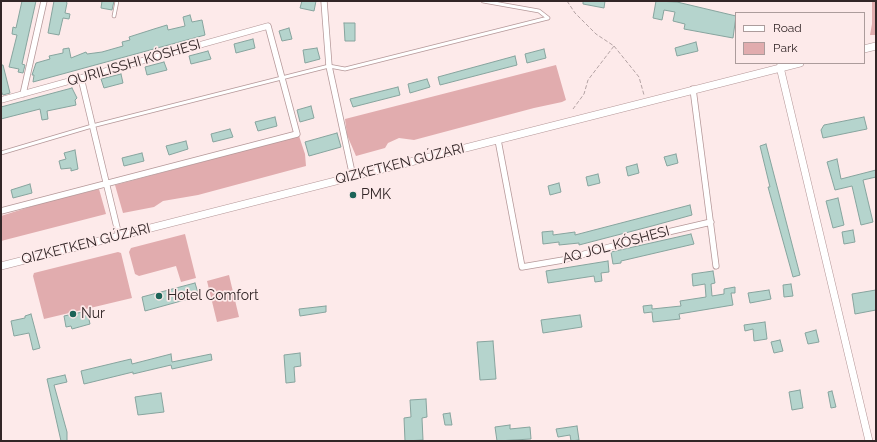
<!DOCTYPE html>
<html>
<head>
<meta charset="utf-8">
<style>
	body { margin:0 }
	#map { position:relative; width:877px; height:442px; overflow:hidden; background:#fdeaea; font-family:Raleway,sans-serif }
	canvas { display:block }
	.frame { position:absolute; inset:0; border:2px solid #322627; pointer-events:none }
	.legend { position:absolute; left:735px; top:12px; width:130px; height:52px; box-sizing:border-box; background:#fdeaea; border:1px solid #ac9c9c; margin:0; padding:5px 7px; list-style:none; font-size:12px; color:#322627 }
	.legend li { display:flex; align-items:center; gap:8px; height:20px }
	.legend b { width:20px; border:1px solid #ac9c9c }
</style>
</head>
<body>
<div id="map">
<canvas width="877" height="442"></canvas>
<div class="frame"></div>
<ul class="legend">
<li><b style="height:5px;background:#fff"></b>Road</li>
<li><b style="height:11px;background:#e1acae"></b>Park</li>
</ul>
</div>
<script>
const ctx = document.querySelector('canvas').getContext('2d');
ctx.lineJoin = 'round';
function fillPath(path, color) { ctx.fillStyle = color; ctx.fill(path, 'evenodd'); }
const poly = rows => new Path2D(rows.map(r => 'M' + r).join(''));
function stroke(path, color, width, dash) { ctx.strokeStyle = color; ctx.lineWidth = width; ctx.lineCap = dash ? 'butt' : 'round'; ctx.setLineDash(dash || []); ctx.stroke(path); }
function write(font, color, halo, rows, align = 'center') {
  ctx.font = font + ' Raleway,sans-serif'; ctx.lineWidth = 3.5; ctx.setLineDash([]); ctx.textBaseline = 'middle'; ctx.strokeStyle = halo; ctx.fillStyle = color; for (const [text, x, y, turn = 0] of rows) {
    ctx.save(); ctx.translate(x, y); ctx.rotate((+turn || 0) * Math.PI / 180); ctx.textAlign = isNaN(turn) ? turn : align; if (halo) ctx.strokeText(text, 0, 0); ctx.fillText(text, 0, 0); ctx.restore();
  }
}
fillPath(poly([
	[872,1,876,1,876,35,870,35,872,24],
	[556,65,566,100,562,102,534,108,414,140,399,138,388,143,385,148,356,156,347,135,345,119],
	[299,136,305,154,306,166,198,195,163,201,154,207,123,213,115,185],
	[99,189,106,214,1,241,1,216,42,203],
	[185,234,196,278,181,282,176,266,139,276,135,274,129,252,131,248],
	[118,252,121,253,132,298,44,319,33,276,34,273],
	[229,275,239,317,217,322,207,281]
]), '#e1acae');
const building = poly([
	[22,1,36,1,22,64,25,65,23,73,18,72,19,69,9,67,17,35,12,34,13,27,16,28,22,1],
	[54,1,66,1,67,3,65,13,70,14,69,19,63,18,59,35,48,33,54,1],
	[102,1,114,1,112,10,101,8,102,1],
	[302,1,316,1,314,11,300,8,302,1],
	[583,1,605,1,604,8,583,4,583,1],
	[656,1,677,2,736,16,733,38,684,29,685,24,673,21,675,12,664,10,662,20,653,18,656,1],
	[190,15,192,22,202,20,205,35,33,82,34,75,32,75,36,63,50,59,49,56,63,53,63,49,69,48,71,58,86,52,87,54,102,52,123,46,122,42,130,40,129,37,154,29,167,25,168,30,185,26,183,17,190,15],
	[344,23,355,23,355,41,345,41,344,23],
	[289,28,292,39,282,41,279,31,289,28],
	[253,39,255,48,236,53,234,44,253,39],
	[696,42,698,51,677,56,675,48,696,42],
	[317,48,320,59,305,63,303,50,317,48],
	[544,49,546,58,527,63,525,54,544,49],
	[208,51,211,59,191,64,189,56,208,51],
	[515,56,517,65,440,85,438,77,515,56],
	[164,62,167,70,147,75,145,67,164,62],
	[1,65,3,65,10,93,3,95,1,91,1,65],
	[121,74,123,83,104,88,101,79,121,74],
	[427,79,430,87,410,93,408,84,427,79],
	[398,87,400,95,353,107,350,99,398,87],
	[72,88,77,98,75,100,76,105,47,111,48,119,42,120,40,109,1,119,1,107,72,88],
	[311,106,314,118,300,122,297,110,311,106],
	[275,117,277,126,258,131,255,122,275,117],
	[864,117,867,129,823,138,821,130,824,125,864,117],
	[230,129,233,137,213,142,211,134,230,129],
	[337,133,341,147,309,156,305,142,337,133],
	[186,141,188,149,169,155,166,146,186,141],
	[766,144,800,275,793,277,768,187,770,187,760,146,766,144],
	[75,150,78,169,71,171,71,168,61,169,59,161,66,159,64,153,75,150],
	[142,153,144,161,124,166,122,158,142,153],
	[676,154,678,163,667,166,664,157,676,154],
	[837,159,841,179,876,170,876,177,863,180,873,222,861,225,852,186,835,190,827,162,837,159],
	[637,164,639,173,628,176,626,167,637,164],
	[598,174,600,183,588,186,586,177,598,174],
	[559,183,561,192,550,195,548,186,559,183],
	[30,184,32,193,13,198,11,190,30,184],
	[838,198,844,225,833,228,826,201,838,198],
	[690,205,692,215,652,226,579,245,579,243,559,245,559,242,543,244,542,232,553,231,553,235,575,232,575,235,690,205],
	[853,230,855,242,844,244,842,232,853,230],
	[691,234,694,244,621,261,621,263,613,264,611,252,691,234],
	[608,261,609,272,601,273,602,281,595,282,594,276,548,283,546,271,608,261],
	[713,271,715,283,711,284,712,296,724,294,724,289,735,287,735,293,731,293,733,305,679,314,680,319,653,322,652,312,644,313,643,306,652,305,652,309,681,306,680,301,706,297,705,284,693,286,692,274,713,271],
	[195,283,199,296,145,311,142,297,195,283],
	[791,284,793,296,784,297,783,285,791,284],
	[769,290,771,299,750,303,748,293,769,290],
	[876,290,876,310,855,314,852,294,876,290],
	[326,306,326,312,300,316,299,309,326,306],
	[87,311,90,324,72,329,71,326,66,327,64,316,87,311],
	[31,314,40,348,33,350,29,333,14,336,11,321,25,318,25,316,31,314],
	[580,315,582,327,543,333,541,320,580,315],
	[765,322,767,339,754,341,753,329,745,331,744,325,765,322],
	[816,330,819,342,808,344,805,333,816,330],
	[780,340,783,351,774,353,771,342,780,340],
	[493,341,496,379,480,380,477,342,493,341],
	[300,353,301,366,294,367,295,382,286,383,284,355,300,353],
	[171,354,172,362,211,354,212,360,172,369,171,365,133,374,133,372,84,384,81,371,131,359,132,364,171,354],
	[65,375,67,382,54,385,67,432,67,441,61,441,47,379,65,375],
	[800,390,803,408,792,410,789,392,800,390],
	[832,391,836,407,831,408,828,392,832,391],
	[161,393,164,412,138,415,135,397,161,393],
	[426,399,427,417,422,418,423,440,405,441,404,418,411,417,410,400,426,399],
	[450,413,452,425,445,425,443,414,450,413],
	[510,425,510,429,530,427,531,439,497,441,495,427,510,425],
	[577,426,579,440,571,441,570,435,558,437,556,429,577,426]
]);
fillPath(building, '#b5d4cd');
stroke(building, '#87a49e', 1);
const service = poly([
	[483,1,539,11,548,18],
	[114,16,117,1],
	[1,153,92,126,329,66,345,69,548,18]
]);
const minor = poly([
	[324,1,329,66,353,177],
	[81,78,119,236],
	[693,89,716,266],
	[23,94,44,1],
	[1,100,268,26,297,134,1,211],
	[498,140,522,267,563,260,642,238,711,222]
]);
const tertiary = poly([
	[864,49,876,46],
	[780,67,869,441],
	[1,266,800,63]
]);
stroke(service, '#b59899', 4.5);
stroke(minor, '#b59899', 7);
stroke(tertiary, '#b59899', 8);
stroke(poly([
	[567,1,575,13,596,34,614,46,588,80,584,94,573,109],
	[614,46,639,77,644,95]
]), '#b4a3a4', 1, [4, 2]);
stroke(service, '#fff', 3);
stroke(minor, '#fff', 5.5);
stroke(tertiary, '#fff', 7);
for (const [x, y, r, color] of [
	[353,195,4,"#1c6458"],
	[159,296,4,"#1c6458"],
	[73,314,4,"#1c6458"]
]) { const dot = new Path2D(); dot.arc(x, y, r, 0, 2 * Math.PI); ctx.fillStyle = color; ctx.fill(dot); stroke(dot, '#fdeaea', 1.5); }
write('14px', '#322627', '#fdeaea', [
	["QURILISSHI KÓSHESI",134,63,-16],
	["QIZKETKEN GÚZARI",400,164,-14],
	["QIZKETKEN GÚZARI",86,244,-14],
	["AQ JOL KÓSHESI",616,245,-15]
]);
write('14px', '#322627', '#fdeaea', [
	["PMK",361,195],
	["Hotel Comfort",167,296],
	["Nur",81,314]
], 'left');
</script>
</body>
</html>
